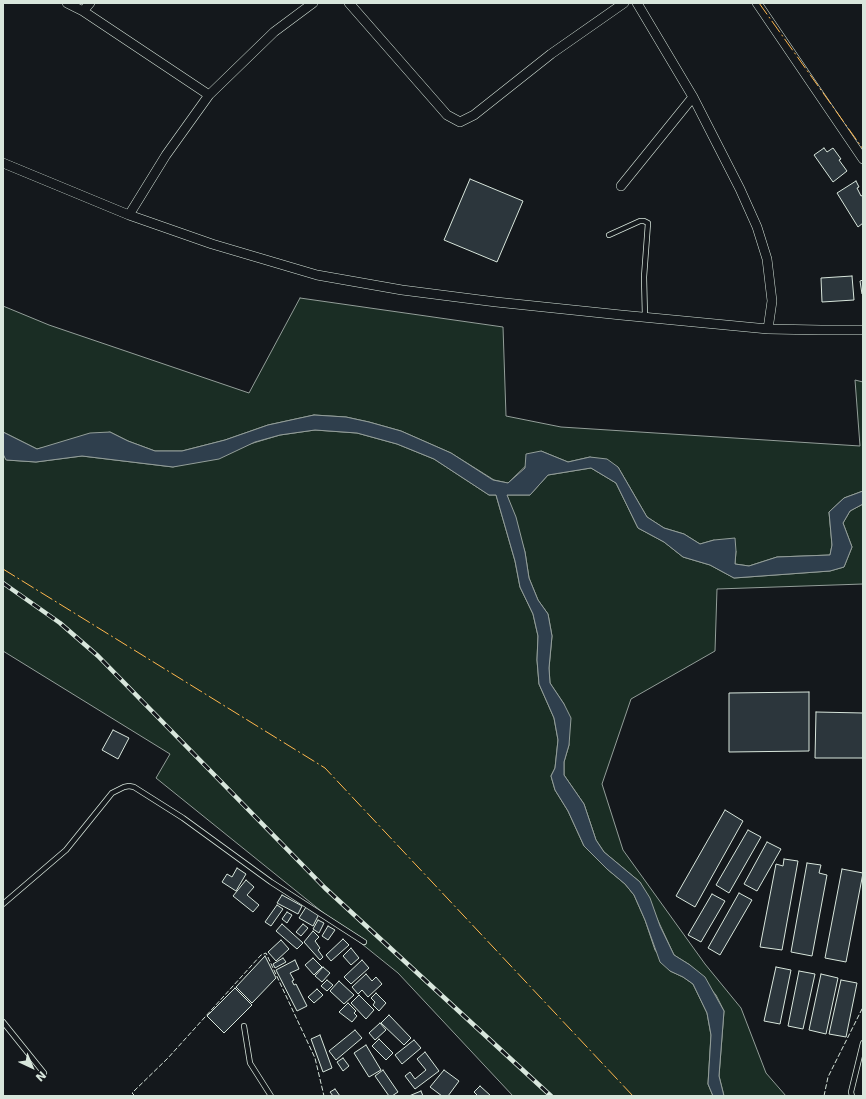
<!DOCTYPE html>
<html>
<head>
<meta charset="utf-8">
<style>
	body { margin:0 }
	#map { position:relative; width:866px; height:1099px; overflow:hidden; background:#14181c; font-family:"DejaVu Sans",sans-serif }
	canvas { display:block }
	.frame { position:absolute; inset:0; border:4px solid #d8e6dc; pointer-events:none }
	.north { position:absolute; left:12px; top:1047px; width:40px; height:40px; -webkit-text-stroke:3px #14181c; paint-order:stroke; rotate:136deg; font-size:11px; font-weight:700; line-height:16px; text-align:center; color:#d8e6dc }
	.north::after { content:''; display:block; margin:auto; width:14px; height:18px; background:#d8e6dc; clip-path:polygon(50% 0,100% 100%,50% 72%,0 100%) }
</style>
</head>
<body>
<div id="map">
<canvas width="866" height="1099"></canvas>
<div class="frame"></div>
<div class="north">N</div>
</div>
<script>
const ctx = document.querySelector('canvas').getContext('2d');
ctx.lineJoin = 'round';
function fillPath(path, color) { ctx.fillStyle = color; ctx.fill(path, 'evenodd'); }
const poly = rows => new Path2D(rows.map(r => 'M' + r).join(''));
function stroke(path, color, width, dash) { ctx.strokeStyle = color; ctx.lineWidth = width; ctx.lineCap = dash ? 'butt' : 'round'; ctx.setLineDash(dash || []); ctx.stroke(path); }
const green = poly([
	[300,298,503,327,506,416,561,427,860,446,855,380,863,382,863,491,844,498,829,512,832,545,830,555,777,557,749,566,735,564,736,551,714,540,700,544,684,534,664,528,647,517,618,467,590,457,568,462,541,451,508,483,494,480,451,453,401,431,369,422,346,417,314,415,268,425,225,440,182,451,155,451,128,441,110,432,37,449,3,432,3,306,49,325,249,393,300,298],
	[315,430,357,433,397,444,434,459,489,495,496,495,515,561,520,587,533,614,538,636,537,660,539,684,554,718,558,740,555,768,551,776,555,790,568,811,584,846,607,869,625,884,634,895,645,920,655,950,670,971,683,977,693,984,707,1013,711,1035,708,1084,713,1096,513,1096,398,973,156,778,170,754,3,651,3,454,7,460,36,462,82,456,173,467,280,435,315,430],
	[591,468,616,483,638,528,664,542,683,557,710,565,734,578,830,571,844,567,852,547,843,523,850,511,863,504,863,584,717,589,715,651,631,699,602,784,623,850,705,964,741,1008,766,1073,786,1096,724,1096,719,1076,724,1011,716,995,690,965,674,955,640,882,604,852,596,840,584,804,564,775,564,762,569,745,564,704,550,683,549,668,552,636,548,614,538,600,529,578,525,552,507,495,530,495,548,475,591,468]
]);
fillPath(green, '#1a2d24');
stroke(green, '#939e99', 1);
const water = poly([
	[314,415,346,417,369,422,401,431,451,453,493,480,508,483,525,468,526,454,541,451,568,462,590,457,607,459,618,467,647,517,664,528,684,534,700,544,714,540,735,538,736,551,735,564,749,566,777,557,830,555,832,545,829,512,844,498,863,491,863,504,850,511,843,523,852,547,844,567,830,571,734,578,710,565,683,557,664,542,638,528,616,483,591,468,548,475,530,495,507,495,516,517,525,552,529,578,538,600,548,614,552,636,549,668,550,683,564,704,571,718,569,745,564,762,564,775,584,804,596,840,604,852,640,882,650,898,660,926,674,955,690,965,705,977,724,1011,719,1076,724,1096,713,1096,708,1084,711,1035,707,1013,693,984,683,977,670,971,660,962,645,920,634,895,625,884,607,869,584,846,568,811,555,790,551,776,555,768,558,740,554,718,539,684,537,660,538,636,533,614,520,587,515,561,496,495,489,495,434,459,397,444,357,433,315,430,280,435,255,442,219,459,173,467,82,456,36,462,6,460,3,454,3,432,37,449,90,433,110,432,128,441,155,451,182,451,225,440,268,425,314,415]
]);
fillPath(water, '#2f3f4d');
stroke(water, '#939e99', 1);
const building = poly([
	[824,148,827,152,833,148,841,159,839,160,847,171,833,182,814,155,824,148],
	[470,179,523,201,497,262,444,240,470,179],
	[856,181,859,187,857,188,861,196,863,195,863,223,858,227,837,193,856,181],
	[852,276,854,300,822,302,821,278,852,276],
	[863,280,863,294,862,294,860,281,863,280],
	[809,692,809,751,729,752,729,693,809,692],
	[816,712,863,713,863,758,815,758,816,712],
	[113,730,129,738,118,759,102,750,113,730],
	[725,810,743,821,695,907,676,896,725,810],
	[748,830,761,837,729,893,716,885,748,830],
	[767,842,781,849,757,891,744,884,767,842],
	[784,859,798,861,782,950,760,947,776,864,783,866,784,859],
	[807,863,821,865,819,873,827,875,812,956,791,952,807,863],
	[237,868,246,874,236,891,222,882,227,874,232,877,237,868],
	[842,869,863,873,846,962,825,958,842,869],
	[246,880,254,887,247,895,259,905,253,912,233,896,246,880],
	[739,893,752,900,720,955,708,948,739,893],
	[712,894,725,901,701,942,688,935,712,894],
	[282,895,302,906,298,914,277,903,282,895],
	[277,905,283,909,271,926,265,922,277,905],
	[306,907,319,914,313,926,299,918,306,907],
	[287,912,292,915,287,923,282,919,287,912],
	[318,920,324,923,319,933,313,929,318,920],
	[282,924,303,943,297,949,276,931,282,924],
	[303,924,308,928,301,936,296,932,303,924],
	[328,926,335,930,328,940,322,936,328,926],
	[313,931,319,937,315,941,320,948,318,950,323,957,320,960,304,942,313,931],
	[343,939,349,945,331,961,326,955,343,939],
	[281,940,289,949,276,961,268,952,281,940],
	[351,948,359,958,351,965,343,956,351,948],
	[265,956,276,978,252,1003,236,987,265,956],
	[283,958,286,962,275,968,273,964,283,958],
	[313,958,322,967,314,975,305,965,313,958],
	[295,960,299,969,290,973,294,980,292,981,294,985,296,984,307,1006,297,1011,276,970,295,960],
	[362,960,369,968,351,984,344,977,362,960],
	[323,967,330,973,322,982,315,976,323,967],
	[776,967,791,970,780,1024,764,1021,776,967],
	[799,971,815,974,803,1029,788,1026,799,971],
	[366,974,372,981,376,977,382,984,368,997,362,990,358,994,352,987,366,974],
	[821,974,838,978,826,1034,809,1030,821,974],
	[327,980,333,985,327,991,321,986,327,980],
	[841,980,857,983,846,1037,829,1034,841,980],
	[339,981,354,995,344,1004,330,991,339,981],
	[235,988,252,1005,224,1033,207,1016,235,988],
	[317,989,323,995,314,1003,308,997,317,989],
	[376,993,386,1003,379,1011,373,1005,375,1002,371,998,376,993],
	[359,995,374,1010,366,1019,351,1003,359,995],
	[348,1003,356,1011,354,1013,357,1016,352,1022,339,1012,348,1003],
	[389,1015,411,1038,404,1045,381,1023,389,1015],
	[380,1023,386,1030,375,1040,369,1033,380,1023],
	[355,1030,362,1038,336,1060,329,1051,355,1030],
	[320,1035,332,1068,323,1072,311,1039,320,1035],
	[379,1039,393,1053,386,1060,372,1046,379,1039],
	[414,1040,421,1048,402,1064,395,1055,414,1040],
	[366,1045,381,1070,369,1077,354,1053,366,1045],
	[425,1052,439,1071,415,1089,405,1076,410,1072,415,1079,426,1070,417,1059,425,1052],
	[343,1058,349,1066,343,1071,337,1062,343,1058],
	[383,1070,398,1092,392,1096,389,1096,375,1076,383,1070],
	[444,1070,459,1081,448,1096,442,1096,430,1087,444,1070],
	[480,1086,491,1096,478,1096,474,1092,480,1086],
	[335,1089,340,1096,333,1096,330,1092,335,1089],
	[421,1091,423,1096,409,1096,421,1091]
]);
fillPath(building, '#2c363c');
stroke(building, '#d8e6dc', 1);
const service = poly([
	[609,235,640,221,644,221,648,223,644,277,645,317],
	[3,904,66,850,112,793,124,787,129,786,134,787,183,818,271,882,364,942],
	[3,1022,44,1073],
	[244,1026,250,1063,271,1096],
	[852,1096,851,1092,863,1043]
]);
const minor = poly([
	[67,3,83,11,209,95],
	[349,3,447,115,460,122,474,115,551,54,624,3],
	[637,3,693,97,740,189,757,227,767,259,772,301,768,329],
	[757,3,863,159],
	[83,11,90,3],
	[3,163,129,215,212,244,317,275,402,290,496,302,621,315,768,329,821,330,863,330],
	[621,186,693,97],
	[129,215,166,155,209,95,274,32,313,3]
]);
stroke(service, '#d8e6dc', 6);
stroke(minor, '#d8e6dc', 10);
stroke(service, '#14181c', 4.5);
stroke(minor, '#14181c', 9);
const rail = poly([
	[3,583,60,623,98,656,325,888,551,1096]
]);
stroke(rail, '#d8e6dc', 4.5);
stroke(rail, '#14181c', 3, [9]);
stroke(poly([
	[133,1096,134,1095,132,1093,168,1058,261,955,266,953,315,1058,324,1096],
	[824,1096,828,1077,863,1007]
]), '#d8e6dc', 1, [5, 2]);
stroke(poly([
	[759,3,863,149],
	[3,569,325,768,633,1096]
]), '#ffb74d', 1, [14, 3, 2, 3]);
</script>
</body>
</html>
